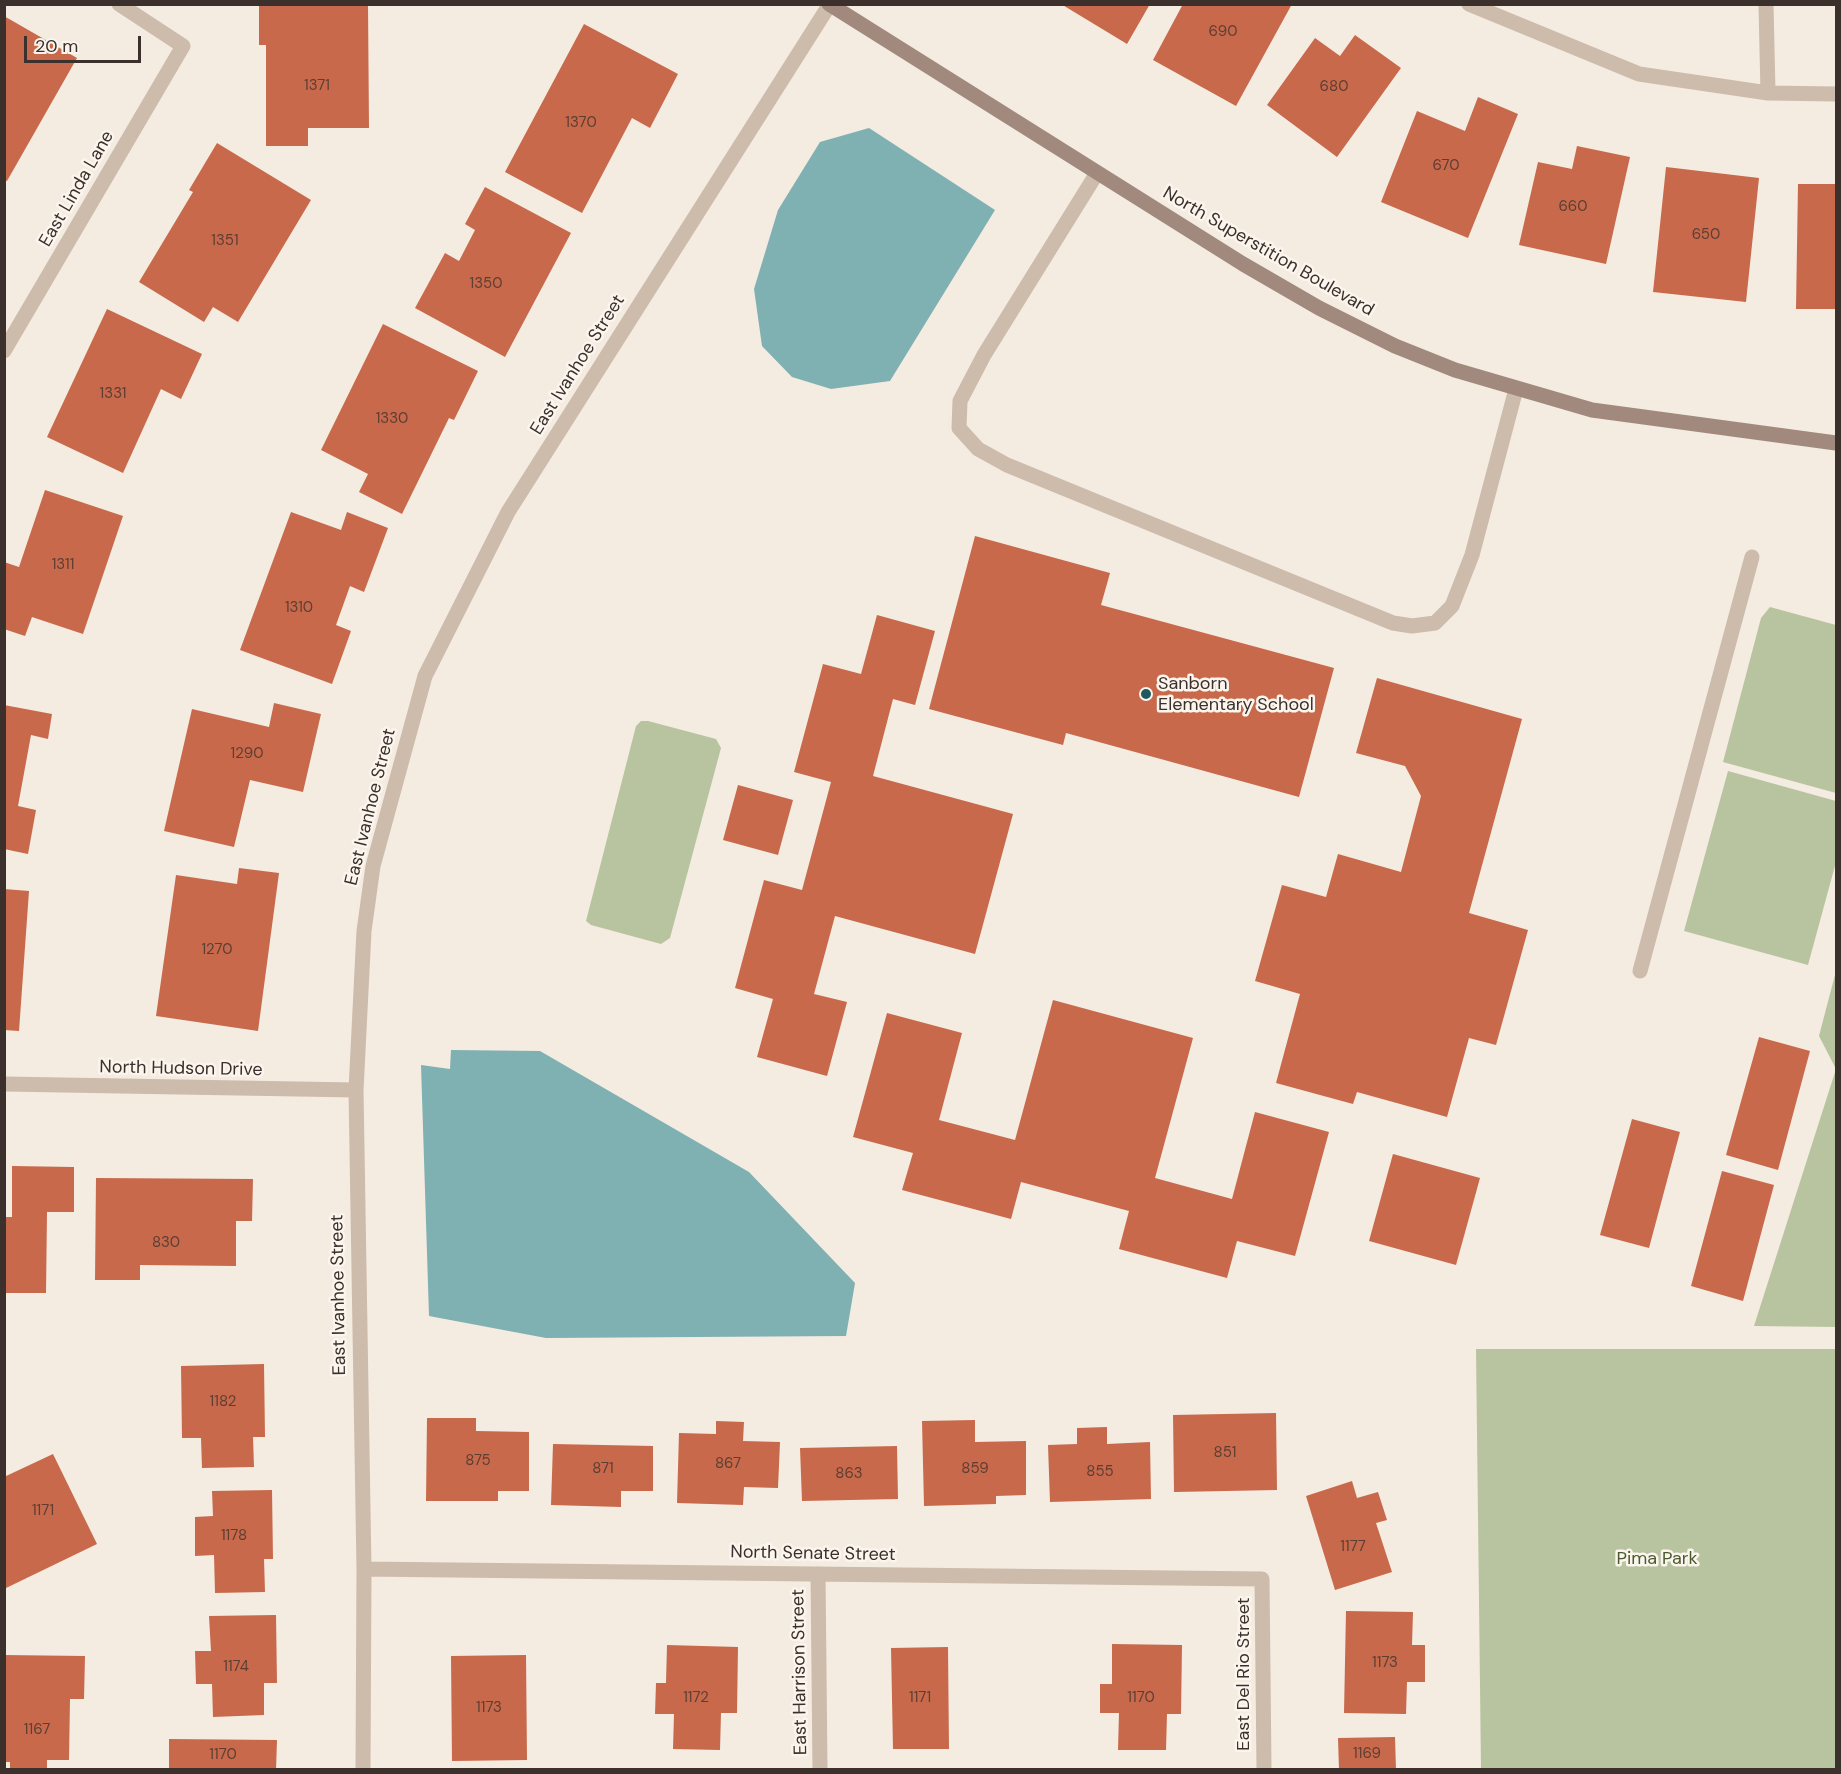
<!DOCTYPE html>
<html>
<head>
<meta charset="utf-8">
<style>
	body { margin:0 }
	#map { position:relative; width:1841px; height:1774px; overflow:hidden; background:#f4ebe1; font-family:"DM Sans",sans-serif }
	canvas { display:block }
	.frame { position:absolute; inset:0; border:6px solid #3b302b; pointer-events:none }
	.scale { position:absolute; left:24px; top:36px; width:117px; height:27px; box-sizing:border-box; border:3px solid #3b302b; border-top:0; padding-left:8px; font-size:18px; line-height:21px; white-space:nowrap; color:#3b302b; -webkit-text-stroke:4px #fbf5ee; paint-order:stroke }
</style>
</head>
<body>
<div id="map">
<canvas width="1841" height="1774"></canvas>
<div class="frame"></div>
<div class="scale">20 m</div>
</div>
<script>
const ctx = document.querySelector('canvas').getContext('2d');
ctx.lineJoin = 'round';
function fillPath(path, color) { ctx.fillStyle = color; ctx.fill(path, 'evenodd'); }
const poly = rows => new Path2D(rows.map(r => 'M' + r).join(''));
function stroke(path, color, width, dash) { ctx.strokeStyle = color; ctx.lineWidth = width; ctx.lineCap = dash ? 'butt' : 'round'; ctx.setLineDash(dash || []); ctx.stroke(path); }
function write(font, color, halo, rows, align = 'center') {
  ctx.font = font + ' "DM Sans",sans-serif'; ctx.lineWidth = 5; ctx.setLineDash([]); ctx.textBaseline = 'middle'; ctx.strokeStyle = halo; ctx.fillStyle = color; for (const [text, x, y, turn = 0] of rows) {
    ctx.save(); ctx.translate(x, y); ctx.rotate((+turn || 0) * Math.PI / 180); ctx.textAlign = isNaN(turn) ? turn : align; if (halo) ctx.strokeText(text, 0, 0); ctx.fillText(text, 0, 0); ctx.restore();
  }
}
fillPath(poly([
	[1770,607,1836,625,1836,793,1723,762,1761,618],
	[641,721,648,721,716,739,721,748,670,938,661,944,591,925,586,921,636,726],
	[1728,771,1836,801,1836,862,1808,965,1684,931],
	[1836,971,1836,1327,1754,1326,1836,1069,1819,1036],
	[1476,1349,1836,1349,1836,1769,1481,1769]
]), '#b8c4a0');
fillPath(poly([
	[869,128,995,210,890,381,831,389,792,377,762,346,754,289,778,210,820,142],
	[451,1050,540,1051,749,1172,855,1283,846,1336,546,1338,429,1316,421,1065,450,1069]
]), '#7fb0b2');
fillPath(poly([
	[259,4,368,4,369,128,308,128,308,146,266,146,266,45,259,45],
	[1061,4,1150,4,1127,44],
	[1183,4,1292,4,1236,106,1153,60],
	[4,16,77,58,7,181,4,180],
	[584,24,678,74,650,128,632,118,582,213,505,172],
	[1355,35,1401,68,1337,157,1267,105,1315,38,1340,56],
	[1478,97,1518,114,1468,238,1381,202,1417,111,1465,131],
	[217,143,311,200,238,322,213,307,204,322,139,282,193,192,189,190],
	[1577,146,1630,157,1606,264,1519,245,1538,162,1572,169],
	[1666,167,1759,178,1746,302,1653,292],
	[1798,184,1836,184,1836,309,1796,309],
	[485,187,571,233,505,357,415,308,445,253,459,261,475,230,465,224],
	[107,309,202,354,181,399,161,389,123,473,47,437],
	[383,324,478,371,454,420,449,418,402,514,359,492,368,474,321,450],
	[45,490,123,516,83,634,32,617,25,636,4,629,4,562,19,567],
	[291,512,341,530,347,512,388,528,364,592,350,586,336,625,351,631,332,684,240,650],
	[975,536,1110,573,1101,605,1334,668,1299,797,1066,733,1063,745,929,709],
	[877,615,935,631,915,705,893,699,873,776,1013,814,975,954,835,916,814,994,847,1002,827,1076,757,1057,773,999,735,988,764,880,802,890,831,782,794,772,823,664,861,674],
	[1377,678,1522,719,1469,913,1528,930,1496,1045,1469,1038,1447,1117,1357,1092,1353,1104,1276,1083,1300,994,1255,981,1282,885,1326,897,1338,854,1401,872,1421,796,1405,766,1356,753],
	[274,703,321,714,303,792,250,780,234,847,164,831,192,709,269,727],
	[4,705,52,714,48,739,31,735,18,806,36,810,28,854,4,849],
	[738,785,793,800,778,855,723,840],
	[239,868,279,873,258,1031,156,1016,176,875,237,884],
	[4,889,29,891,19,1031,4,1030],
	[1053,1000,1193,1038,1155,1178,1232,1199,1255,1112,1329,1132,1295,1256,1237,1241,1227,1278,1119,1249,1129,1211,1021,1182,1011,1219,902,1190,913,1153,853,1137,887,1013,962,1033,939,1120,1015,1140],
	[1759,1037,1810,1051,1778,1170,1726,1155],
	[1632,1119,1680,1132,1649,1248,1600,1235],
	[1393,1154,1480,1178,1456,1265,1369,1241],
	[12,1166,74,1167,74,1212,47,1212,46,1293,5,1293,5,1217,12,1217],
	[1722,1171,1774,1185,1743,1301,1691,1286],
	[96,1178,253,1179,252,1221,236,1221,236,1266,140,1265,140,1280,95,1280],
	[264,1364,265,1437,253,1437,254,1467,202,1468,201,1438,182,1438,181,1366],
	[1276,1413,1277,1490,1174,1492,1173,1415],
	[427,1418,476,1418,476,1431,529,1432,529,1491,498,1491,498,1501,426,1501],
	[975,1420,975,1442,1026,1441,1026,1495,996,1496,996,1504,924,1506,922,1421],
	[716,1421,744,1422,743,1441,780,1442,778,1488,744,1487,743,1505,677,1503,679,1433,716,1434],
	[1107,1427,1107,1444,1150,1442,1151,1499,1050,1502,1048,1445,1077,1444,1077,1428],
	[553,1444,653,1446,653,1491,621,1491,621,1507,551,1505],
	[897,1446,898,1499,802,1501,800,1448],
	[53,1454,97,1544,4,1589,4,1477],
	[1352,1481,1357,1498,1378,1492,1387,1520,1376,1523,1392,1572,1335,1590,1306,1496],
	[272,1490,273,1559,264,1559,265,1592,215,1593,214,1555,195,1556,195,1517,213,1516,212,1491],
	[1346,1611,1413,1612,1412,1645,1425,1645,1425,1682,1407,1682,1406,1714,1344,1713],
	[276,1615,277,1683,264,1683,264,1715,213,1717,212,1684,196,1684,195,1651,211,1651,209,1616],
	[1112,1644,1182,1645,1181,1714,1167,1714,1166,1750,1118,1750,1119,1713,1100,1713,1100,1684,1112,1684],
	[667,1645,738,1647,737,1713,721,1713,720,1750,673,1749,674,1714,655,1714,656,1683,666,1683],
	[948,1647,949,1749,893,1749,891,1648],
	[4,1655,85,1656,84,1699,70,1699,69,1760,47,1760,47,1770,10,1770,10,1762,4,1762],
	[526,1655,527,1760,452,1761,451,1656],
	[1395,1737,1396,1770,1339,1770,1338,1738],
	[169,1739,277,1740,276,1770,169,1770]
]), '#c8694b');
stroke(poly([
	[1097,173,984,355,960,401,959,428,978,449,1007,465,1393,623,1412,626,1435,623,1452,606,1472,555,1516,389],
	[1640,971,1752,557]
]), '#cdbbac', 15);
stroke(poly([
	[1469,4,1639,74,1768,93,1836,94],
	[1766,4,1768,93],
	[4,351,183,46,119,4],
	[4,1084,356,1090],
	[364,1569,1262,1579,1264,1770],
	[818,1574,820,1770],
	[363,1770,364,1569,356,1090,364,931,373,866,425,676,508,512,830,4]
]), '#cdbbac', 15);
stroke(poly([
	[829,4,1243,264,1319,308,1395,346,1455,370,1592,410,1836,443]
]), '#a18a7d', 15);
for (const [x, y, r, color] of [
	[1146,694,6,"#1f5a5e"]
]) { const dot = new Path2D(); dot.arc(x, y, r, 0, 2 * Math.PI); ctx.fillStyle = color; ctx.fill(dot); stroke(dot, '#fbf5ee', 2); }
write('15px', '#5e3e33', null, [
	["690",1223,32],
	["1371",317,86],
	["680",1334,87],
	["1370",581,123],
	["670",1446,166],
	["660",1573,207],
	["650",1706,235],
	["1351",225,241],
	["1350",486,284],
	["1331",113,394],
	["1330",392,419],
	["1311",63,565],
	["1310",299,608],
	["1290",247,754],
	["1270",217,950],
	["830",166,1243],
	["1182",223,1402],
	["851",1225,1453],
	["875",478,1461],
	["867",728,1464],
	["871",603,1469],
	["859",975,1469],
	["855",1100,1472],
	["863",849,1474],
	["1171",43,1511],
	["1178",234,1536],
	["1177",1353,1547],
	["1173",1385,1663],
	["1174",236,1667],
	["1172",696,1698],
	["1171",920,1698],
	["1170",1141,1698],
	["1173",489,1708],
	["1167",37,1730],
	["1169",1367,1754],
	["1170",223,1755]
]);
write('18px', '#3b302b', '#fbf5ee', [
	["East Linda Lane",77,189,-60],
	["North Superstition Boulevard",1268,252,30],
	["East Ivanhoe Street",578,365,-58],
	["East Ivanhoe Street",371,807,-76],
	["North Hudson Drive",181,1069,1],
	["East Ivanhoe Street",339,1295,-91],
	["North Senate Street",813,1554,1],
	["East Harrison Street",800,1672,-91],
	["East Del Rio Street",1244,1674,-90]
]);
write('18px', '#3b302b', '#fbf5ee', [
	["Sanborn",1158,684],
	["Elementary School",1158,705]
], 'left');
write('18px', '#4a5a2e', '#fbf5ee', [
	["Pima Park",1657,1559]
]);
</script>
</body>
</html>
